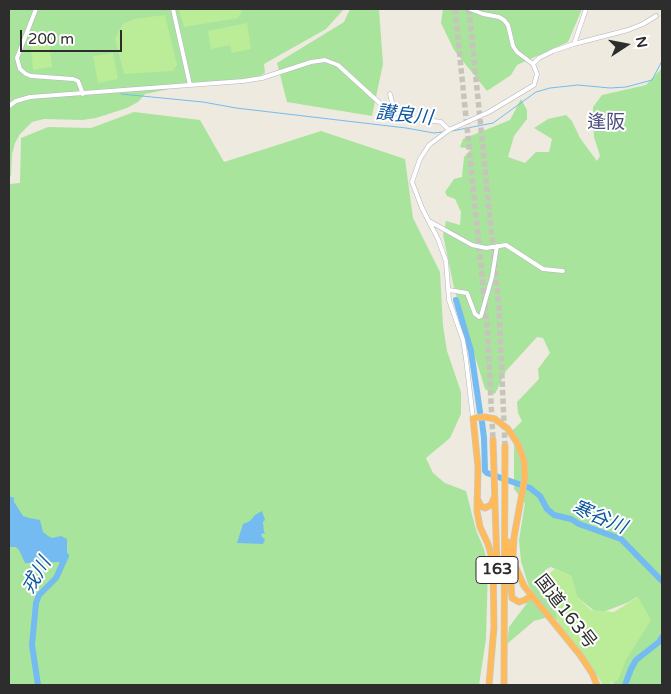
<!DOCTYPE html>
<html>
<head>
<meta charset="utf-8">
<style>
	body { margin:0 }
	#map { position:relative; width:671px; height:694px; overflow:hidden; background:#eeeae0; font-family:"Varela Round",sans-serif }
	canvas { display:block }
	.frame { position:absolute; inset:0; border:10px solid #2d2d2d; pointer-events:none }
	.north { position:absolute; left:601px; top:20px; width:50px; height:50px; -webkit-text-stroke:4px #fff; paint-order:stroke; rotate:79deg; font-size:14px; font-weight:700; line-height:20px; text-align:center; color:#2d2d2d }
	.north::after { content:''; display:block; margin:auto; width:18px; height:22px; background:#2d2d2d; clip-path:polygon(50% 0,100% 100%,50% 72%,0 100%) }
	.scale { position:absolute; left:20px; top:30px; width:102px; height:22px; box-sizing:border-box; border:2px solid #2d2d2d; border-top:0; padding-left:6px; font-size:15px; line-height:18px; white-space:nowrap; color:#2d2d2d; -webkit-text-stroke:4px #fff; paint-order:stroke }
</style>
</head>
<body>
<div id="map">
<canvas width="671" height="694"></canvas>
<div class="frame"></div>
<div class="north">N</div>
<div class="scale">200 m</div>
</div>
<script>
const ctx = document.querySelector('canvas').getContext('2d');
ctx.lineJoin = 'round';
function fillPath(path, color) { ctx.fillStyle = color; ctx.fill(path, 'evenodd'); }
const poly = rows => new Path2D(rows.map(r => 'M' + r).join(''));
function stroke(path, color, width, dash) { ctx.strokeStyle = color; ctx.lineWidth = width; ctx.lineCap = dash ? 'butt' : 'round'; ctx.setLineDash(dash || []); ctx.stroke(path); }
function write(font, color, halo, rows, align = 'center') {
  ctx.font = font + ' "Varela Round","Noto Sans JP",sans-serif'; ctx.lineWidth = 4; ctx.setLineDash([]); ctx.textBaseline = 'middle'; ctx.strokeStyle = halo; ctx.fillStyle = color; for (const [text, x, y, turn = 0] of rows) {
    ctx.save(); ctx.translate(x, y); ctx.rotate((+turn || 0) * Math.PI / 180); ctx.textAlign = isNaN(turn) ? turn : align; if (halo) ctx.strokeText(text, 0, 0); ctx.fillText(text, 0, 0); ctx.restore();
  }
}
fillPath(poly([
	[9,9,344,9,326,29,264,64,265,73,258,77,248,79,174,84,169,89,145,94,138,102,127,108,96,118,83,120,44,119,32,122,20,134,15,143,12,154,11,176,9,178],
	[350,9,379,9,383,64,372,116,287,102,277,63,344,22],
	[443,9,582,9,568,42,517,65,511,75,487,91,454,50,441,23],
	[662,68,662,685,611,685,619,677,637,597,629,602,598,614,577,597,571,576,551,567,545,570,558,621,552,616,534,621,507,644,509,627,534,594,528,584,521,561,519,540,525,503,514,489,514,443,519,441,512,431,522,421,518,413,517,402,539,379,538,369,550,353,543,338,537,337,506,371,495,394,485,389,454,288,443,235,446,221,460,225,461,212,455,199,447,196,445,192,454,179,462,177,464,157,471,149,460,147,463,139,510,120,521,99,527,110,527,119,514,136,508,157,525,163,536,152,549,152,552,139,534,128,548,119,566,115,572,121,580,138,597,161,600,156,594,137,593,107,602,95,646,85],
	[134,112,200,120,224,162,321,131,405,159,413,218,440,272,443,326,447,351,461,392,461,414,450,438,426,458,433,473,445,483,466,491,476,530,484,549,488,566,486,639,479,685,9,685,9,184,20,183,21,138,48,127,91,128]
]), '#a9e49c');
fillPath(poly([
	[179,9,241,9,242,11,238,18,184,27],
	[165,15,177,65,173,71,124,74,115,38,123,24,134,19],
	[247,23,251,49,232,53,230,45,211,49,208,31],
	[48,33,52,67,33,70,30,35],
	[113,53,118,79,98,83,93,56],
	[555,569,571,576,577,597,591,610,614,612,638,597,651,620,626,660,618,680,607,685,603,685,583,654,560,626,543,578]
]), '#bbec98');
fillPath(poly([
	[9,496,14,498,14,502,23,516,29,518,40,520,43,532,48,536,52,538,61,536,67,539,67,554,64,562,25,563,19,550,16,547,9,547],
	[262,511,265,520,263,522,264,532,266,533,261,534,262,537,265,539,263,544,237,543,243,524,250,521,255,515]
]), '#73bbf0');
stroke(poly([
	[121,94,203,102,236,108,406,128,434,133,443,132],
	[452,131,493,123,536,92,550,88,578,85,610,88,626,87,652,80,662,61]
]), '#73bbf0', 1);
stroke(poly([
	[456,300,471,351,480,412],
	[482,422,484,438,485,471,487,473,530,488,540,496,547,509,554,515,571,519,579,524,621,539,662,581],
	[38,685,32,645,36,603,39,595,56,578,66,556],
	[625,685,631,669,636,660,659,642,662,637]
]), '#73bbf0', 6);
stroke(poly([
	[455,9,487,324,493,440],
	[469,9,499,308,505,446]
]), '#c7c4bc', 5.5, [5.5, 3]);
const minor = poly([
	[36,9,17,58,20,69,26,74,31,76,73,79,78,81,83,94],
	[173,9,190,85],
	[470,9,483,14,499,17,504,20,508,25,513,46,517,52,533,64,537,74,534,85,489,112,449,130,429,145,420,159,412,182,422,208,438,239,446,261,449,300,463,340,466,359,473,418],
	[574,44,586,9],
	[533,64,539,58,553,51,574,44,628,30,643,24,656,16],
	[390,94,392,102,397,113],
	[9,106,16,101,30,97,243,81,262,78,311,62,325,60,338,65,384,107,404,117,441,122,449,130],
	[429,221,472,245,486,248,506,245,543,269,563,271],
	[449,290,467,293,475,314,479,317,481,316,492,277,497,246]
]);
const highway = poly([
	[493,440,497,566],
	[477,498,481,506,485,508,491,505,494,498],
	[508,542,512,598,519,602,525,600,531,596],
	[494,629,493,562,488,544,480,527,477,511,478,467,473,418,485,417,495,419,508,429,518,444,524,461,525,477,514,537,513,556,515,566,524,586,580,655,592,673,597,685],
	[489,685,494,627],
	[504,685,505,446]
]);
stroke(minor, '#b3b3c0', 5);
stroke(highway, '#c8c8c8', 7);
stroke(minor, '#fff', 4);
stroke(highway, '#ffbb5a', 5.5);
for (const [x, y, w] of [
	[497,570,42]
]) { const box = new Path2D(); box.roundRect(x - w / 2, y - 13.5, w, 27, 4); ctx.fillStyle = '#fff'; ctx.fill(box); stroke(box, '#2d2d2d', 1); }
write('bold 16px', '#2d2d2d', null, [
	["163",497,570]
]);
write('18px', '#2d2d2d', '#fff', [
	["国道163号",565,612,52]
]);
write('italic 19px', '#0d57a1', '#fff', [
	["讃良川",404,116,6],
	["寒谷川",599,518,23],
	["戎川",37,576,-59]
]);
write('19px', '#4c4d7f', '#fff', [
	["逢阪",606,123]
]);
</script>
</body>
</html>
